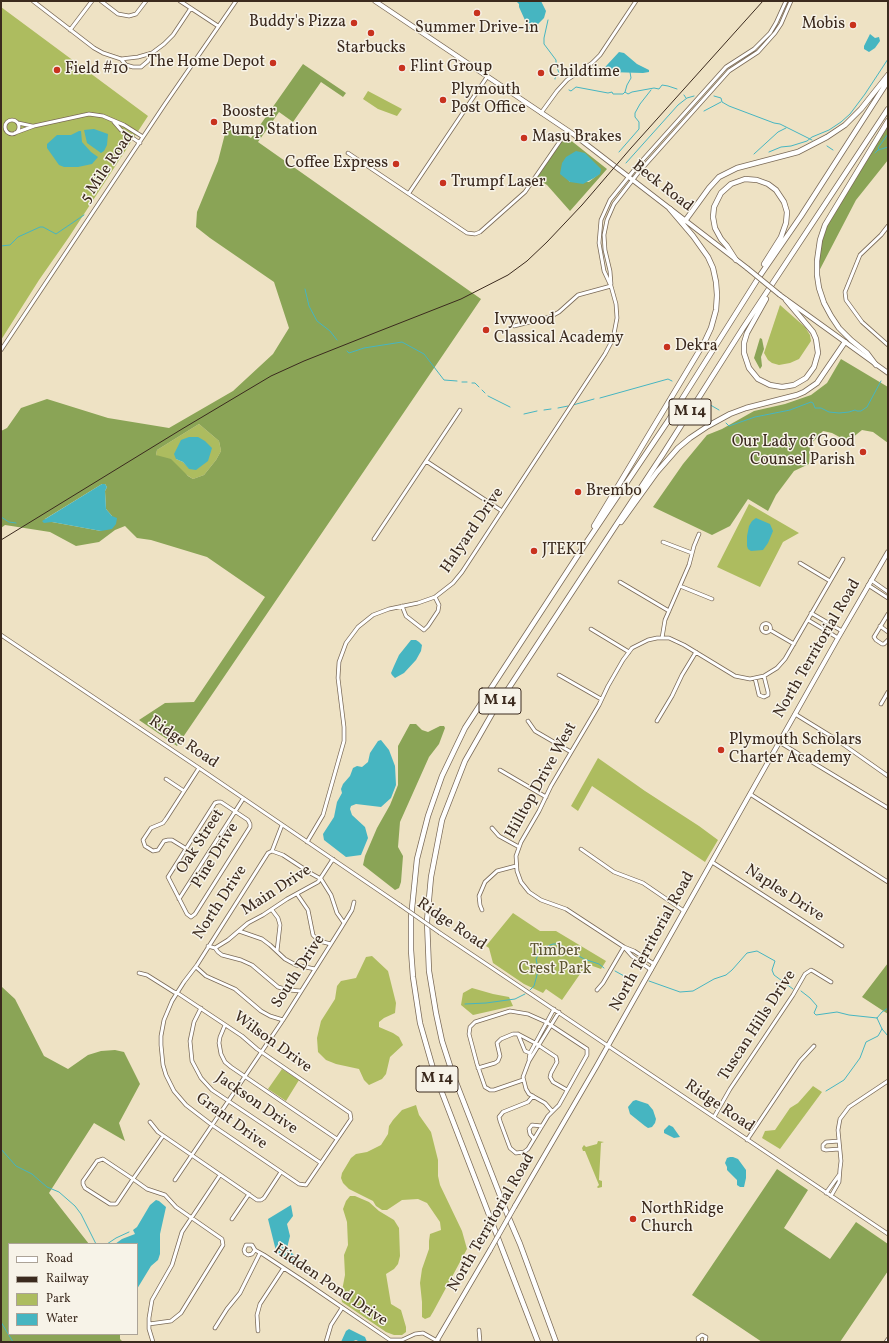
<!DOCTYPE html>
<html>
<head>
<meta charset="utf-8">
<style>
	body { margin:0 }
	#map { position:relative; width:889px; height:1343px; overflow:hidden; background:#eee2c4; font-family:Vollkorn,serif }
	canvas { display:block }
	.frame { position:absolute; inset:0; border:2px solid #3b2a1e; pointer-events:none }
	.legend { position:absolute; left:8px; top:1243px; width:130px; height:92px; box-sizing:border-box; background:#f7f3e8; border:1px solid #aca397; margin:0; padding:5px 7px; list-style:none; font-size:12px; color:#3b2a1e }
	.legend li { display:flex; align-items:center; gap:8px; height:20px }
	.legend b { width:20px; border:1px solid #aca397 }
</style>
</head>
<body>
<div id="map">
<canvas width="889" height="1343"></canvas>
<div class="frame"></div>
<ul class="legend">
<li><b style="height:5px;background:#fff"></b>Road</li>
<li><b style="height:5px;background:#3b2a1e"></b>Railway</li>
<li><b style="height:11px;background:#adbc5f"></b>Park</li>
<li><b style="height:11px;background:#46b5c1"></b>Water</li>
</ul>
</div>
<script>
const ctx = document.querySelector('canvas').getContext('2d');
ctx.lineJoin = 'round';
function fillPath(path, color) { ctx.fillStyle = color; ctx.fill(path, 'evenodd'); }
const poly = rows => new Path2D(rows.map(r => 'M' + r).join(''));
function stroke(path, color, width, dash) { ctx.strokeStyle = color; ctx.lineWidth = width; ctx.lineCap = dash ? 'butt' : 'round'; ctx.setLineDash(dash || []); ctx.stroke(path); }
function write(font, color, halo, rows, align = 'center') {
  ctx.font = font + ' Vollkorn,serif'; ctx.lineWidth = 3; ctx.setLineDash([]); ctx.textBaseline = 'middle'; ctx.strokeStyle = halo; ctx.fillStyle = color; for (const [text, x, y, turn = 0] of rows) {
    ctx.save(); ctx.translate(x, y); ctx.rotate((+turn || 0) * Math.PI / 180); ctx.textAlign = isNaN(turn) ? turn : align; if (halo) ctx.strokeText(text, 0, 0); ctx.fillText(text, 0, 0); ctx.restore();
  }
}
fillPath(poly([
	[1,7,148,116,69,237,39,280,1,340],
	[368,91,402,109,397,116,378,109,363,99],
	[780,305,805,327,810,335,811,341,799,359,790,363,779,365,772,363,768,360,764,353],
	[199,424,219,441,221,451,216,460,204,475,193,479,156,455,157,450],
	[205,441,190,469,183,462,176,459],
	[749,504,799,533,783,542,760,587,717,567],
	[598,758,645,791,699,826,718,840,705,862,592,786,578,811,571,806],
	[513,913,540,931,556,931,606,961,601,969,587,964,562,1000,546,989,543,993,524,984,493,963,489,948,486,946],
	[372,956,388,971,396,1003,395,1013,384,1018,379,1022,379,1027,393,1033,399,1037,403,1045,390,1057,386,1074,382,1079,369,1085,364,1080,359,1069,336,1064,326,1060,318,1052,317,1038,321,1021,335,999,337,986,341,981,356,978,366,957],
	[472,988,493,994,509,997,513,1006,473,1015,461,1005,463,993],
	[282,1069,299,1080,286,1101,268,1089],
	[813,1086,822,1092,780,1149,762,1138,765,1131,775,1130,790,1108,798,1103],
	[416,1105,419,1115,431,1132,438,1160,438,1176,440,1185,462,1231,467,1249,433,1312,430,1317,425,1319,422,1317,422,1302,420,1283,422,1269,429,1249,429,1241,430,1234,441,1230,440,1222,427,1203,418,1199,402,1200,387,1210,382,1210,376,1206,373,1201,349,1189,343,1183,341,1178,342,1173,351,1158,356,1154,367,1152,381,1145,388,1134,389,1126,393,1120,402,1110],
	[598,1141,604,1142,601,1143,599,1180,602,1181,602,1187,598,1188,597,1187,599,1185,585,1151,583,1151,582,1148,584,1145,586,1147,597,1144],
	[350,1196,355,1196,369,1202,379,1211,394,1220,399,1228,400,1256,398,1264,394,1269,386,1274,391,1304,401,1310,406,1327,406,1332,402,1335,394,1335,386,1332,342,1302,341,1296,345,1275,344,1255,348,1245,347,1222,343,1209,346,1201]
]), '#adbc5f');
fillPath(poly([
	[303,64,346,93,343,97,321,82,293,122,279,112,258,142,481,299,177,746,139,720,165,703,194,702,265,597,207,557,151,540,137,538,125,526,115,530,99,542,76,546,50,532,5,525,1,528,1,431,7,428,21,408,47,399,108,418,169,428,233,391,273,354,289,328,274,282,210,238,196,227,197,212,218,161,227,126,234,127,251,138],
	[199,424,219,441,221,451,216,460,204,475,193,479,188,476,171,459,156,455,157,450],
	[102,484,105,484,107,487,105,491,106,509,112,516,101,531,52,522,45,519],
	[888,125,888,160,856,200,817,275,817,261,825,225],
	[563,138,569,139,607,169,570,211,547,185,536,178],
	[600,173,589,182,570,182,567,178],
	[760,338,762,339,764,349,761,357,762,366,760,369,754,358],
	[841,359,888,387,888,443,873,432,862,430,852,438,845,440,832,433,823,431,810,445,809,464,794,471,776,495,768,511,748,499,730,526,712,535,653,507,683,464,707,435,722,429,754,411,785,404,811,395,827,383],
	[410,724,416,724,422,730,428,732,440,726,444,726,445,728,439,744,429,757,400,822,398,847,403,856,401,882,399,888,395,890,363,865,365,856,377,828,390,805,398,785,398,746],
	[888,963,888,1014,862,997],
	[2,987,15,999,44,1056,68,1069,88,1055,101,1051,115,1050,124,1052,140,1084,119,1123,125,1141,94,1123,49,1193,89,1244,9,1244,9,1334,120,1334,120,1339,123,1342,1,1342,1,989],
	[777,1169,808,1190,784,1228,830,1259,856,1222,888,1244,888,1271,840,1342,762,1342,692,1295]
]), '#8aa456');
fillPath(poly([
	[516,1,541,1,546,11,544,18,532,30,529,29,519,7,519,4],
	[870,34,875,38,879,37,880,41,875,48,869,52,864,49,864,46],
	[619,52,624,53,637,64,649,70,649,72,643,73,609,72,603,70,607,65],
	[94,129,108,134,107,145,104,151,101,153,87,143,84,130],
	[79,131,81,131,82,142,91,152,98,157,92,164,78,167,64,167,59,165,47,148,47,144,57,135,71,135],
	[576,151,585,153,601,169,600,174,594,178,583,184,570,182,560,174,562,163,566,157],
	[189,437,198,437,205,441,212,448,208,461,196,470,189,469,183,462,176,459,174,454,181,440],
	[102,484,105,484,107,487,105,491,106,509,112,516,117,518,116,524,112,529,101,531,52,522,44,523,42,521],
	[756,518,770,524,773,531,768,543,763,550,751,551,748,549,747,546,747,536,749,526,752,521],
	[411,640,416,640,419,642,422,645,421,651,416,660,404,673,395,678,392,675,391,673,394,666,399,655],
	[381,740,389,750,395,766,396,785,391,798,381,807,356,804,351,806,350,809,352,815,365,827,368,838,361,855,346,857,324,840,323,834,334,817,337,802,342,793,341,789,343,784,350,776,353,768,357,766,362,767,368,762,370,753,378,741],
	[636,1100,648,1104,653,1110,656,1119,655,1123,652,1127,648,1128,645,1126,630,1114,628,1107,633,1101],
	[669,1125,673,1127,680,1137,674,1138,664,1133,664,1130],
	[730,1157,733,1157,738,1159,746,1170,746,1178,744,1187,740,1187,737,1185,737,1180,727,1170,727,1167,725,1163,727,1158],
	[156,1200,159,1201,166,1207,160,1234,160,1254,158,1260,151,1266,137,1289,137,1244,115,1244,122,1239,135,1234,133,1230,137,1227,150,1205],
	[291,1205,293,1216,287,1224,290,1236,287,1248,300,1261,295,1267,277,1255,268,1219],
	[349,1329,365,1337,367,1342,360,1342,356,1340,351,1342,341,1342,346,1331]
]), '#46b5c1');
stroke(poly([
	[548,20,544,38,544,44,556,60,556,65,559,73,555,78,555,79],
	[569,90,571,91,576,87,608,93,612,92,613,94,623,94,625,92,628,94,632,92,654,88,659,89,662,85,668,86,677,89],
	[625,92,627,85,631,78,630,72],
	[684,95,686,98],
	[714,96,721,98,722,102,729,106,774,123,780,124,812,140],
	[704,111,721,102],
	[827,146,833,150],
	[879,150,878,148,888,134],
	[619,152,639,129,639,122,635,117,635,113,640,104,651,90],
	[769,152,781,147,791,146,807,141,812,137,829,130,841,122,850,114,865,94,888,59],
	[875,153,878,150,888,147],
	[754,154,778,132,786,128],
	[626,163,678,105,687,98,694,96],
	[1,246,10,245,18,237,40,227,43,227,56,234,84,215],
	[305,289,309,306,317,321,330,331,337,340],
	[347,351,349,353,364,348,402,342,424,354,444,380,457,381],
	[462,382,467,382],
	[472,383,475,383,479,387],
	[482,390,485,393],
	[488,396,510,407],
	[600,398,668,379,672,381],
	[707,403,719,410],
	[573,405,594,399],
	[558,408,568,406],
	[544,410,551,409],
	[524,414,537,411],
	[726,423,729,426,755,417,790,410,811,402,813,403,815,408,821,408,829,412,839,413,849,412,855,410,857,411,861,411,867,407,881,381],
	[1,517,9,522,16,523],
	[615,971,626,977,634,978],
	[649,981,680,992,693,991,714,979,726,975,732,970,747,953,757,951,775,961,772,970,774,975,793,989],
	[530,990,534,986,537,975,538,968,536,959,538,955,548,946,553,944,559,944,584,959,599,964,604,968],
	[801,991,810,998,817,1006,814,1013,816,1015,837,1012,849,1015,877,1018],
	[465,1004,486,1003,515,999,525,994],
	[877,1018,882,1029,888,1036],
	[877,1018,882,1012,888,1008],
	[826,1091,844,1080,860,1058,866,1042,878,1036,882,1029],
	[1,1149,16,1166,32,1174,47,1187,59,1192,75,1206,81,1214,96,1244],
	[107,1244,116,1238,129,1232],
	[1,1322,13,1342]
]), '#46b5c1', 1);
const minor = poly([
	[33,1,94,48,103,53,121,59,138,57,152,53,164,44,173,35,191,8],
	[101,1,118,14,129,16,136,14,146,1],
	[180,1,218,26],
	[70,30,92,1],
	[121,59,126,65,133,67,141,67,148,61,152,53],
	[541,113,557,91,567,80,592,63,600,55,636,1],
	'5 127a7 7 0 1 1 14 0a7 7 0 1 1-14 0Z',
	[114,122,121,130,140,143],
	[18,123,32,126],
	[15,133,34,126,89,114,103,116,124,125,143,137],
	[348,153,467,233,475,234,480,232,525,192,567,131],
	[409,193,487,77],
	[888,226,881,235,860,255,845,292,846,300,862,322,888,345],
	[611,284,610,271,605,250,604,235,607,220,614,204,638,173,729,71,758,52,775,33,781,24,791,1],
	[514,326,550,317,559,312,578,295,611,286],
	[1,350,165,104,236,1],
	[426,461,502,511],
	[374,539,460,410],
	[663,542,692,553],
	[800,563,830,581],
	[871,580,888,592],
	[620,582,669,611],
	[868,585,888,598],
	[680,586,712,599],
	[402,606,406,616,424,630,428,626,438,611,439,605,435,597],
	[811,613,842,631],
	[888,614,874,637,876,640,882,644,884,644,888,640],
	[808,620,838,638],
	'761.5 628a4.5 4.5 0 1 1 9 0a4.5 4.5 0 1 1-9 0Z',
	[880,626,888,632],
	[591,629,629,652],
	[770,630,794,644],
	[1,635,199,768,400,905],
	[662,638,665,620,689,565,694,546,699,534],
	[559,675,601,699],
	[755,678,759,695,764,697,768,695,768,692,764,676],
	[881,704,888,692],
	[795,714,834,738,888,776],
	[528,721,535,731,571,752],
	[657,721,672,696,682,675,696,652],
	[779,742,888,808],
	[500,770,546,797],
	[166,779,184,791],
	[750,794,888,882],
	[218,802,221,802,248,820,250,824,250,827,195,914,191,917,187,914,168,877,215,803,218,802],
	[492,828,499,836,519,847],
	[307,842,323,815,344,741,344,727,338,678,339,662,346,643,358,627,373,615,389,609,418,603,435,597,453,583,462,572,605,354,613,339,617,318,616,304,611,286,604,271,599,243,601,220,610,200,639,164,726,67,754,49,770,33,776,23,786,1],
	[185,848,172,840,168,840,164,841,158,850,153,851,145,846,143,840,151,828,163,823,166,819,199,768],
	[581,849,614,872,643,883,684,911],
	[272,851,283,855,312,874,321,879,331,895,337,913,344,923],
	[712,862,842,946],
	[297,894,308,910,313,935,319,941,331,944],
	[179,899,243,799],
	[272,910,278,918,280,925,277,951],
	[482,910,480,905,479,896,485,882,497,871,516,866],
	[239,931,262,939,270,945,285,959,296,965,315,969],
	[440,933,888,1234],
	[208,946,215,948,228,940,248,923,263,915,287,899,318,882,333,859],
	[624,947,632,956,651,970],
	[215,948,218,952,222,955,241,960,252,965,278,987,288,990,301,991],
	[654,964,634,951,624,947,566,909,541,900,529,892,521,882,517,871,516,856,521,842,539,811,551,786,599,705,608,686,623,660,632,648,648,640,657,638,669,638,684,645,735,676,750,679,764,676,777,668,785,659,843,559],
	[196,967,206,976,235,989,261,1011,270,1016,283,1020],
	[139,973,147,975,174,992,177,993,179,994,242,1036,257,1049,350,1113,351,1119,306,1185,299,1184,212,1125,186,1105,174,1091,166,1075,163,1065,161,1045,161,1036,164,1020,172,1001,177,993,184,982,197,965,268,853,272,851,282,825],
	[597,990,603,983,624,947],
	[201,1008,194,1022,190,1041,192,1061,201,1078,212,1090,321,1163],
	[225,1025,220,1037,219,1043,221,1054,225,1062,231,1067,337,1139],
	[518,1034,525,1051,530,1053],
	[529,1059,530,1053,554,1009],
	[478,1068,495,1063,498,1061,500,1056,497,1043,501,1039,513,1034,518,1034,535,1043,556,1057,557,1062,551,1073,550,1077,553,1082,567,1090],
	[523,1080,494,1090,490,1090,485,1087,477,1064,469,1034,470,1027,475,1022,510,1011,528,1014,546,1022,587,1049,587,1055,559,1105,548,1116,528,1149,524,1152,516,1153,510,1148,500,1121,499,1117,503,1112,528,1102,533,1096],
	[552,1111,545,1103,529,1094,526,1089,523,1077,529,1061,559,1012],
	[714,1117,730,1089,793,995,805,974,811,970,813,971,831,982],
	[150,1122,158,1132,257,1200,261,1200,264,1198,281,1172],
	[534,1139,530,1134,529,1129,532,1125,542,1126],
	[747,1140,800,1061,814,1046],
	[839,1141,826,1142,823,1145,823,1149,826,1150,839,1149],
	[175,1180,283,1020,341,928,352,910,354,902],
	[826,1193,839,1175],
	[831,1196,839,1182,840,1169,841,1161,838,1130,840,1119,849,1107,888,1081],
	[232,1219,249,1194],
	[255,1250,252,1254,248,1255,245,1253,244,1250,246,1245,252,1245,255,1250,264,1255,305,1282,390,1340,402,1340,415,1334,423,1333,439,1342],
	[149,1324,171,1321,181,1313,223,1245,222,1239,176,1207,165,1195,147,1189,133,1179,103,1159,97,1161,83,1181,83,1184,85,1188,110,1204,116,1204,117,1203,133,1179,163,1136],
	[215,1328,227,1309,240,1293,260,1253],
	[479,1330,480,1342],
	[258,1331,257,1315,260,1304,283,1269],
	[153,1342,149,1329,149,1318,152,1300,172,1265,182,1232,220,1175],
	[326,1342,331,1325,342,1308],
	[699,1342,698,1338,702,1335,706,1337,705,1342],
	[886,1342,888,1339]
]);
const major = poly([
	[375,1,573,134,747,268],
	[780,295,888,373],
	[515,1206,596,1067,838,638,888,552],
	[436,1342,490,1250]
]);
const highway = poly([
	[685,221,709,188,719,177,737,168,798,152,827,137,845,125,861,109,888,75],
	[736,260,727,246,721,239,715,228,713,217,714,207,721,193,731,184,745,179,757,180,768,184,776,190,784,202,787,212,786,223,781,237,764,264],
	[766,299,747,333,744,343,744,353,749,368,758,379,770,385,782,387,794,385,806,378,814,367,818,353,816,339,813,332,786,300],
	[876,365,867,353,851,340,839,328,831,316,824,303,819,288,817,275,817,261,820,240,825,225,888,121],
	[621,522,657,472,678,448,690,438,708,426,730,414,746,408,797,395,804,392,817,383,845,342],
	[594,526,704,343,711,328,716,310,717,295,716,282,713,268,708,257,693,236,670,209],
	[538,1342,434,1072,420,1023,413,977,411,950,411,918,417,859,428,816,442,776,465,728,582,549,668,421,759,277,801,216,888,81],
	[556,1342,520,1244,508,1216,452,1072,442,1041,436,1013,429,971,427,921,431,877,442,820,465,761,493,712,663,454,743,328,888,109]
]);
stroke(minor, '#7a6a58', 4.5);
stroke(major, '#7a6a58', 5.5);
stroke(highway, '#7a6a58', 6);
stroke(minor, '#fff', 3);
stroke(major, '#fff', 4);
stroke(highway, '#fff', 4.5);
stroke(poly([
	[1,540,182,429,271,376,304,361,377,332,461,299,508,275,527,261,547,242,582,205,631,148,763,1]
]), '#3b2a1e', 1);
const minorBridge = poly([
	[400,905,440,933]
]);
const majorBridge = poly([
	[747,268,780,295],
	[490,1250,515,1206]
]);
stroke(minorBridge, '#7a6a58', 4.5, []);
stroke(majorBridge, '#7a6a58', 5.5, []);
stroke(minorBridge, '#fff', 3);
stroke(majorBridge, '#fff', 4);
for (const [x, y, r, color] of [
	[477,13,4,"#c8321e"],
	[354,23,4,"#c8321e"],
	[853,25,4,"#c8321e"],
	[371,33,4,"#c8321e"],
	[273,63,4,"#c8321e"],
	[402,68,4,"#c8321e"],
	[57,70,4,"#c8321e"],
	[541,73,4,"#c8321e"],
	[443,100,4,"#c8321e"],
	[214,122,4,"#c8321e"],
	[524,138,4,"#c8321e"],
	[396,164,4,"#c8321e"],
	[443,183,4,"#c8321e"],
	[486,330,4,"#c8321e"],
	[667,347,4,"#c8321e"],
	[863,452,4,"#c8321e"],
	[578,492,4,"#c8321e"],
	[534,551,4,"#c8321e"],
	[721,750,4,"#c8321e"],
	[633,1219,4,"#c8321e"]
]) { const dot = new Path2D(); dot.arc(x, y, r, 0, 2 * Math.PI); ctx.fillStyle = color; ctx.fill(dot); stroke(dot, '#f7f3e8', 1.5); }
for (const [x, y, w] of [
	[690,412,42],
	[500,701,42],
	[437,1079,42]
]) { const box = new Path2D(); box.roundRect(x - w / 2, y - 13, w, 26, 3); ctx.fillStyle = '#f7f3e8'; ctx.fill(box); stroke(box, '#3b2a1e', 1); }
write('bold 15px', '#3b2a1e', null, [
	["M 14",690,412],
	["M 14",500,701],
	["M 14",437,1079]
]);
write('16px', '#3b2a1e', '#f7f3e8', [
	["Buddy's Pizza",346,23,"right"],
	["Mobis",845,25,"right"],
	["Summer Drive-in",477,29,"center"],
	["Starbucks",371,49,"center"],
	["The Home Depot",265,63,"right"],
	["Flint Group",410,68],
	["Field #10",65,70],
	["Childtime",549,73],
	["Plymouth",451,91],
	["Post Office",451,109],
	["Booster",222,113],
	["Pump Station",222,131],
	["Masu Brakes",532,138],
	["Coffee Express",388,164,"right"],
	["Trumpf Laser",451,183],
	["Ivywood",494,321],
	["Classical Academy",494,339],
	["Dekra",675,347],
	["Our Lady of Good",855,443,"right"],
	["Counsel Parish",855,461,"right"],
	["Brembo",586,492],
	["JTEKT",542,551],
	["Plymouth Scholars",729,741],
	["Charter Academy",729,759],
	["NorthRidge",641,1210],
	["Church",641,1228]
], 'left');
write('16px', '#3b2a1e', '#f7f3e8', [
	["5 Mile Road",108,168,-56],
	["Beck Road",662,187,38],
	["Halyard Drive",473,531,-56],
	["North Territorial Road",818,649,-60],
	["Ridge Road",183,743,34],
	["Hilltop Drive West",542,781,-61],
	["Oak Street",201,842,-57],
	["Pine Drive",216,856,-58],
	["Main Drive",277,891,-33],
	["Naples Drive",784,894,33],
	["North Drive",221,903,-57],
	["Ridge Road",451,925,34],
	["North Territorial Road",653,942,-61],
	["South Drive",299,972,-57],
	["Tuscan Hills Drive",758,1026,-57],
	["Wilson Drive",272,1043,36],
	["Jackson Drive",256,1104,35],
	["Ridge Road",719,1107,34],
	["Grant Drive",231,1122,36],
	["North Territorial Road",492,1223,-60],
	["Hidden Pond Drive",330,1286,34]
]);
write('16px', '#5d5632', '#f7f3e8', [
	["Timber",555,952],
	["Crest Park",555,970]
]);
</script>
</body>
</html>
